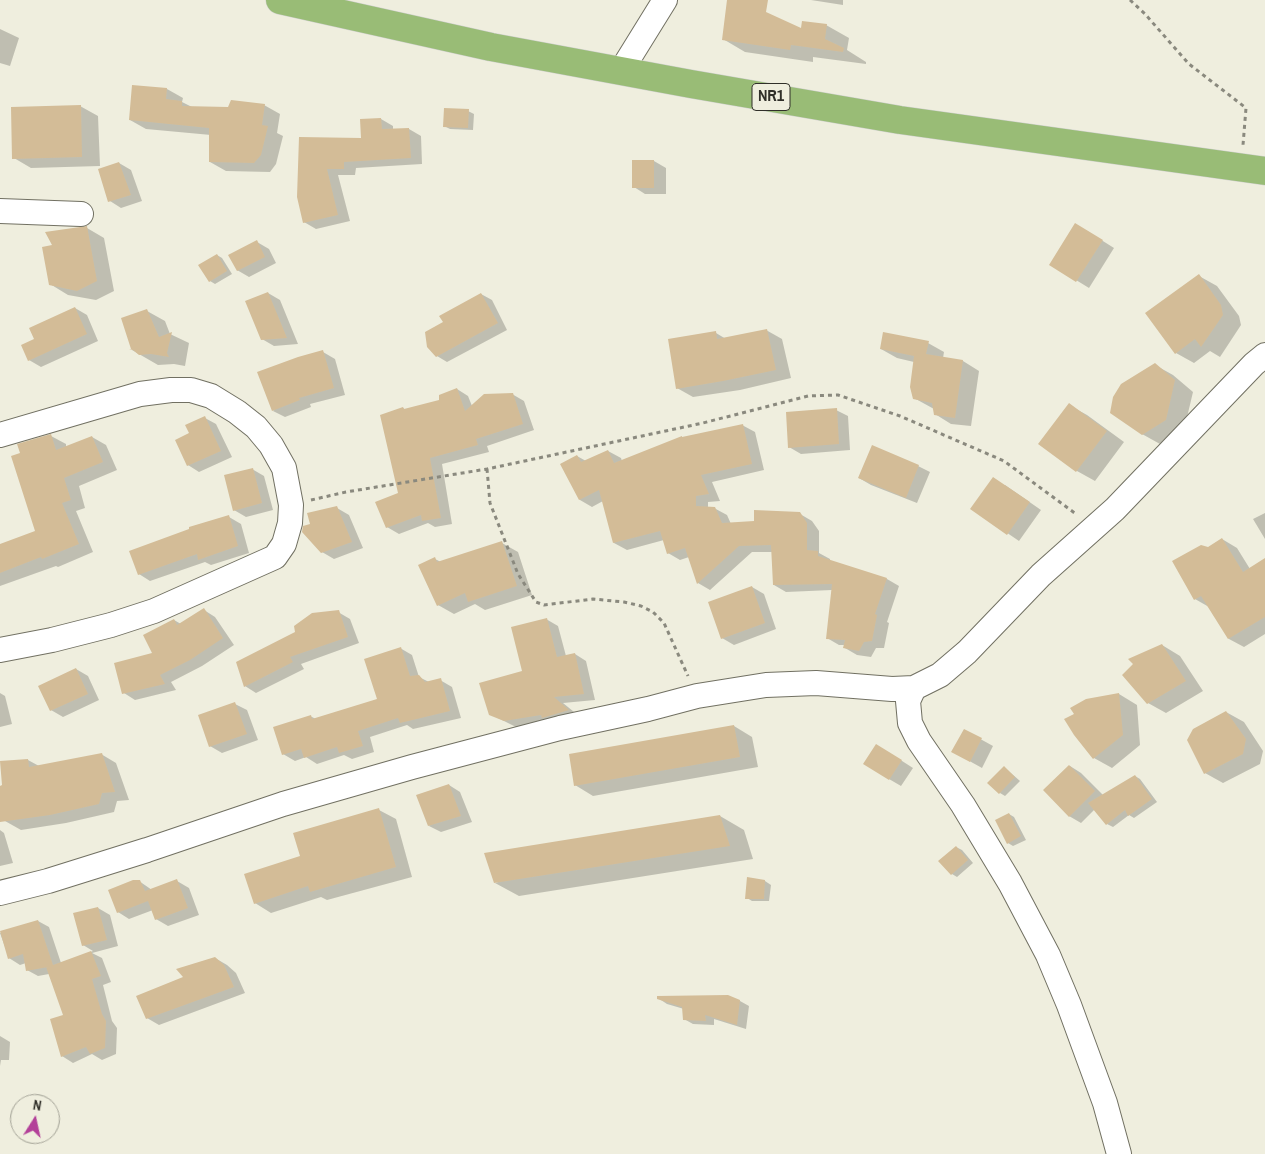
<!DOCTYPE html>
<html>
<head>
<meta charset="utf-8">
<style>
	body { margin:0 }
	#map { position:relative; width:1265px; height:1154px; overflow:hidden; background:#efeede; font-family:"Archivo Narrow",sans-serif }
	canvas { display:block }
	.north { position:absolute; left:10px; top:1094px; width:50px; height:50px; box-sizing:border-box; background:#efeede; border:1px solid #a3a296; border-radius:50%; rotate:10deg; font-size:14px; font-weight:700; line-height:20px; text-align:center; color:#302f29 }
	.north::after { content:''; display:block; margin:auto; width:18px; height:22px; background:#b34099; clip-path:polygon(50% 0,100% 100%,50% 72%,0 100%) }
</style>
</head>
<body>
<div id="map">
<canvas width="1265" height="1154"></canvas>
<div class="north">N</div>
</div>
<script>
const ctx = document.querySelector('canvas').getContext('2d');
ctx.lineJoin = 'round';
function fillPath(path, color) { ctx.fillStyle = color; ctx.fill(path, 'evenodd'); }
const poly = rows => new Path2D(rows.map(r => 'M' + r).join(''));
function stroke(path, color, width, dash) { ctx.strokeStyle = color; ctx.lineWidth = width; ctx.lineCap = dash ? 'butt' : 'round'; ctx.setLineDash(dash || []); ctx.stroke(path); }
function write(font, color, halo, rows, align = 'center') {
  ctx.font = font + ' "Archivo Narrow",sans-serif'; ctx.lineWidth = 4; ctx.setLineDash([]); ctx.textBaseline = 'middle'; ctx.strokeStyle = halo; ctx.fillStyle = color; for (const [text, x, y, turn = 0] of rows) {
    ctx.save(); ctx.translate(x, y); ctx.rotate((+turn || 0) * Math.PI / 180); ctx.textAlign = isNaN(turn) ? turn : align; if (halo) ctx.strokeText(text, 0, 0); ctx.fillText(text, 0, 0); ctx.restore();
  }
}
fillPath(poly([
	[729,0,736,0,802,30,826,25,849,38,847,50,866,62,866,64,813,57,813,62,745,52,723,39],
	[811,0,843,0,843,5],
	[0,29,19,38,10,66,0,63],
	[134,86,167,89,183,98,182,102,192,107,229,108,264,105,280,114,277,133,283,136,276,164,270,172,226,171,210,162,211,135,146,129,130,120],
	[80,106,98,116,100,166,31,168,14,158],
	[468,111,474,114,473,130,450,129,444,126],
	[381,119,393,126,393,130,409,129,421,136,422,164,356,168,355,175,338,175,350,221,316,229,304,222,300,138,363,139,362,120],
	[634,161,654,161,666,168,666,194,645,194,634,187],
	[119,163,131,170,142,201,121,208,110,201],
	[87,228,104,238,114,291,96,300,68,295,50,284,54,246],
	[1087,231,1114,248,1089,288,1050,264],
	[257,242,269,249,276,263,249,277,237,270],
	[217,255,222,258,232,274,215,284,210,281],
	[1199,276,1217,286,1239,316,1241,325,1220,357,1210,351,1194,363,1176,353],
	[268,293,280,300,298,344,274,346,262,339],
	[481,294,492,300,507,330,447,362,437,356,444,323],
	[75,308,87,315,98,341,41,367,29,360,36,340],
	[147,311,165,321,170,334,189,343,185,366,174,364,158,365,132,350],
	[766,330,782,339,791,378,740,390,693,397,677,388,716,333,726,339],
	[928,343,944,352,943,358,963,361,979,371,971,426,951,424,935,414,934,409,914,398,914,362,897,358,881,349],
	[323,352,335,359,345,395,310,404,311,407,285,417,273,411],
	[1155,365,1173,375,1193,392,1184,430,1160,444,1142,434],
	[457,389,468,396,472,406,512,394,524,401,534,430,487,446,489,452,442,464,452,524,435,527,428,523,399,534,387,527,400,494,403,408,406,410,440,401],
	[1069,405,1087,415,1124,442,1095,481,1077,471,1040,444],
	[836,410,848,416,850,450,801,454,789,447],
	[205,418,216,424,232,457,199,472,188,465,191,434],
	[742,425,755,432,764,470,712,482,720,501,708,502,708,508,714,508,727,515,731,524,756,522,800,514,812,521,819,531,819,553,830,559,830,561,887,579,899,586,887,622,889,623,884,648,876,648,871,657,857,655,845,648,845,645,839,645,827,638,832,590,786,592,774,585,773,552,752,552,710,590,698,583,689,557,680,560,668,553,664,540,627,550,614,543,603,501,592,507,580,500,561,464,577,456,586,461,608,451,621,458,622,461],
	[51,436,66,444,66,447,92,437,106,445,117,470,79,486,85,508,76,511,93,552,58,567,56,566,0,586,0,545,36,532,21,454],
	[918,466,930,472,917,503,871,485,859,478],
	[252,469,264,476,273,510,246,517,234,510],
	[1005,485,1041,510,1019,541,972,509],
	[337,508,349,515,363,548,334,559,322,552,312,525],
	[1265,513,1265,539,1253,519],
	[229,517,241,524,249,553,211,565,205,562,150,581,139,574],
	[1222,539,1237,548,1250,569,1265,572,1265,634,1244,647,1229,639,1209,607,1195,599,1209,548],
	[502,543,518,552,532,595,485,610,475,604,454,614,438,605,435,559,441,562],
	[752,587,764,594,776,629,734,645,722,638],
	[204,610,215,617,234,645,202,666,171,682,176,690,135,700,124,693,154,654,174,620,181,624],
	[338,612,350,619,359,643,301,664,304,669,256,693,245,686],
	[546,619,558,626,566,656,575,654,586,661,595,700,563,703,579,716,516,727,490,714,523,672],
	[1162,645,1180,656,1203,691,1166,713,1148,703],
	[400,648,412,655,419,677,429,682,440,680,452,687,461,718,413,729,407,725,370,737,374,752,352,759,344,755,317,764,306,757,295,761,283,754,310,716,316,719,379,699],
	[76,669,88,676,99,700,63,717,51,710],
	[0,693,5,696,12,724,0,727],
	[1119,694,1137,705,1140,745,1112,768,1094,758,1075,734,1075,714],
	[235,704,247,710,258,740,222,753,210,746],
	[1226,712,1244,722,1263,751,1260,764,1223,783,1205,773],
	[734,726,752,737,758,767,593,796,575,785],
	[964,730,993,746,982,768,964,758],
	[888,752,913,768,901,786,889,779],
	[101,754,116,763,129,800,117,801,114,812,66,823,21,830,5,821,28,760,39,766],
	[1070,766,1081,773,1103,795,1135,776,1140,779,1157,802,1134,818,1129,815,1113,827,1107,824,1095,809,1081,823,1069,816],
	[1004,767,1020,781,1005,796,1000,793],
	[449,785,460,792,472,822,441,832,429,826],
	[379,810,396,819,412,877,327,900,321,897,271,913,255,903,301,857],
	[1009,814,1014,817,1026,840,1013,846,1008,843],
	[720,816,744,830,753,859,519,896,495,883],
	[0,830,4,833,13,863,0,866],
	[956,847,962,850,973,863,957,877,952,874],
	[748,879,765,881,771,885,769,901,752,901,747,898],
	[139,881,152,890,177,881,189,888,199,915,168,926,156,919,153,910,129,919,118,912],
	[98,908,110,915,118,946,92,953,102,958,111,982,103,985,112,1021,117,1028,116,1054,102,1060,92,1054,73,1063,62,1056,65,1016,49,974,38,976,27,970,26,963,20,965,9,958,0,933,38,921,49,927,61,963,93,951,83,945],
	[215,958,227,965,236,973,245,993,159,1025,147,1018,185,977],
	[658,998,740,1001,749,1006,746,1029,714,1019,714,1025,693,1024,684,1019,684,1009,667,1004],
	[0,1036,10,1042,9,1060,1,1060,0,1066]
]), '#0003');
fillPath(poly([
	[727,0,768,0,766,12,801,28,802,21,827,24,825,39,844,48,843,52,791,45,790,50,722,40],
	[132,85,167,88,166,99,182,101,182,106,228,107,231,100,265,104,262,125,268,126,261,155,254,163,209,162,209,128,129,120],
	[81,105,82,157,12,159,11,107],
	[444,108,469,109,468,128,443,127],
	[381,118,382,129,409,128,411,158,344,162,344,169,327,169,338,215,303,223,297,197,299,137,361,138,360,119],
	[632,160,654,160,654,188,632,188],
	[119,162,131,195,108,202,98,169],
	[1075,223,1103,240,1076,282,1049,265],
	[87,226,97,281,77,291,49,285,42,247,52,245,45,232],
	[257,240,265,257,237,271,228,255],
	[217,254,227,271,209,282,198,265],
	[1199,274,1221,305,1223,315,1201,347,1195,339,1175,354,1145,313],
	[268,292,287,338,261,340,245,301],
	[481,293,498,323,436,357,427,347,425,332,443,322,439,316],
	[75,307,87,334,28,361,21,345,34,339,29,328],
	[147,309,159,337,172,332,167,353,169,357,151,354,139,355,133,350,129,349,131,349,121,318],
	[767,329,776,370,723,381,676,389,668,339,716,331,717,339],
	[883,332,929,341,926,354,963,360,955,418,934,415,932,403,913,399,910,387,914,356,880,349],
	[323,350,334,388,299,398,300,400,272,411,257,372,298,357],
	[1155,363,1175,380,1166,420,1142,435,1110,413,1113,397,1121,384],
	[457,388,465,411,484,394,513,393,523,424,476,439,478,445,430,458,441,518,422,521,421,515,386,528,375,502,398,493,380,415,403,407,404,409,439,400,439,395],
	[1069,403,1107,431,1076,472,1038,444],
	[837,408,839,444,788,448,786,412],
	[205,416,221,451,187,466,175,440,189,433,185,425],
	[743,424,752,464,701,475,709,494,696,496,696,506,715,507,722,523,754,521,754,510,800,512,807,523,807,550,818,551,818,556,887,578,875,614,877,615,872,641,864,642,859,651,843,648,845,640,826,639,832,584,773,585,771,545,739,546,697,584,685,548,667,554,660,531,613,543,599,490,579,500,560,464,577,455,581,462,608,450,614,463,682,436,682,437],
	[51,434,56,450,92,436,103,462,64,478,71,500,62,503,79,544,42,559,41,557,0,573,0,544,35,531,11,456,20,453,17,444],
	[872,445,919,465,906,498,858,478],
	[253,468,262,503,233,511,224,475],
	[993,477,1030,502,1007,535,970,509],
	[337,506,352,542,321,553,302,532,303,526,310,524,307,513],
	[229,515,238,546,198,560,197,554,138,575,129,551,189,529,189,527],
	[1222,538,1243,572,1265,558,1265,617,1228,639,1201,596,1194,600,1172,561,1201,545,1208,547],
	[502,541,517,586,468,602,465,593,437,606,418,565,435,557,437,562],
	[752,586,765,623,721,639,708,602],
	[204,608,223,638,190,660,160,675,165,684,122,694,114,663,152,653,143,635,174,619,177,625],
	[339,610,348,637,290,657,293,662,244,687,236,662,295,632,294,626,312,613],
	[547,618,557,657,575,653,584,694,554,697,569,710,542,718,541,715,504,721,489,715,479,683,522,671,511,627],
	[1162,644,1186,681,1147,704,1122,675,1133,664,1128,659],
	[401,647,410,676,419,675,425,682,441,678,450,711,400,723,398,718,358,731,363,746,339,753,337,747,304,758,301,749,282,755,273,727,311,715,312,719,377,699,364,659],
	[76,668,88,694,50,711,38,686],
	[1119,693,1123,735,1093,759,1074,735,1064,719,1074,714,1070,708,1086,699],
	[235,702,247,734,209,747,198,715],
	[1226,711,1246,739,1243,754,1204,774,1187,740,1193,729],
	[734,725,740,757,574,786,569,754],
	[964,729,982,738,970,762,951,752],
	[876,744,902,760,889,780,863,764],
	[102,753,115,792,102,793,99,804,50,815,0,822,0,786,2,785,0,761,28,759,29,767],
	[1069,765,1095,791,1069,817,1043,790],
	[1004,766,1015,777,999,794,987,783],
	[1135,775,1152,799,1128,816,1125,810,1106,825,1088,803],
	[449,784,461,816,428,826,416,795],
	[379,808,396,867,310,892,308,886,254,904,244,874,300,856,293,833],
	[1009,813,1021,836,1007,844,995,820],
	[720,815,730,846,494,883,484,853],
	[956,846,968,860,951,875,938,861],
	[747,877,765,880,764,899,745,899],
	[177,879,188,908,155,920,148,901,117,913,108,890,133,880,140,880,145,891],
	[98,907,107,940,82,946,73,913],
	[38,920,53,965,91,951,101,976,92,979,102,1014,106,1021,105,1048,90,1054,86,1047,61,1057,50,1019,63,1015,46,967,48,967,26,971,23,954,8,959,0,931],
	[215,957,224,965,234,987,146,1019,136,996,183,977,176,969],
	[728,995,740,1000,737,1025,705,1015,706,1021,683,1020,682,1007,657,999,657,996]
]), '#d3bc97');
const street = poly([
	[621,71,665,0],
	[0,211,81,214],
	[0,435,140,394,171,390,191,390,211,396,237,412,256,427,271,445,284,468,291,505,290,523,284,544,275,557,154,611,111,625,52,640,0,650],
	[914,688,908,701,910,723,919,741,963,805,1010,883,1048,955,1069,1005,1105,1103,1119,1154],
	[0,893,48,881,147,850,283,804,412,767,560,728,648,709,697,696,766,685,816,683,892,689,914,688,940,675,967,652,1041,575,1115,509,1254,364,1265,355]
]);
const highway = poly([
	[280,0,491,47,691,84,900,120,1265,171]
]);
stroke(street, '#717062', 26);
stroke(highway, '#d1d1d0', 29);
stroke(poly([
	[1130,0,1145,14,1189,64,1246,108,1243,145],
	[487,469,490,503,518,574,536,602,544,605,593,599,624,602,641,606,653,612,664,623,688,676],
	[311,500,346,492,487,469,703,423,808,396,838,395,900,416,1004,461,1076,514]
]), '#8a897e', 3, [4, 4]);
stroke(street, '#fff', 24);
stroke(highway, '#99bc76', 28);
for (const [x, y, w] of [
	[771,97,38]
]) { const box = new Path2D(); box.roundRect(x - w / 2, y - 13.5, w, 27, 4); ctx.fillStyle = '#efeede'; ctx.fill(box); stroke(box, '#302f29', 1); }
write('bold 16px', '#302f29', null, [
	["NR1",771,97]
]);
</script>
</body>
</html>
